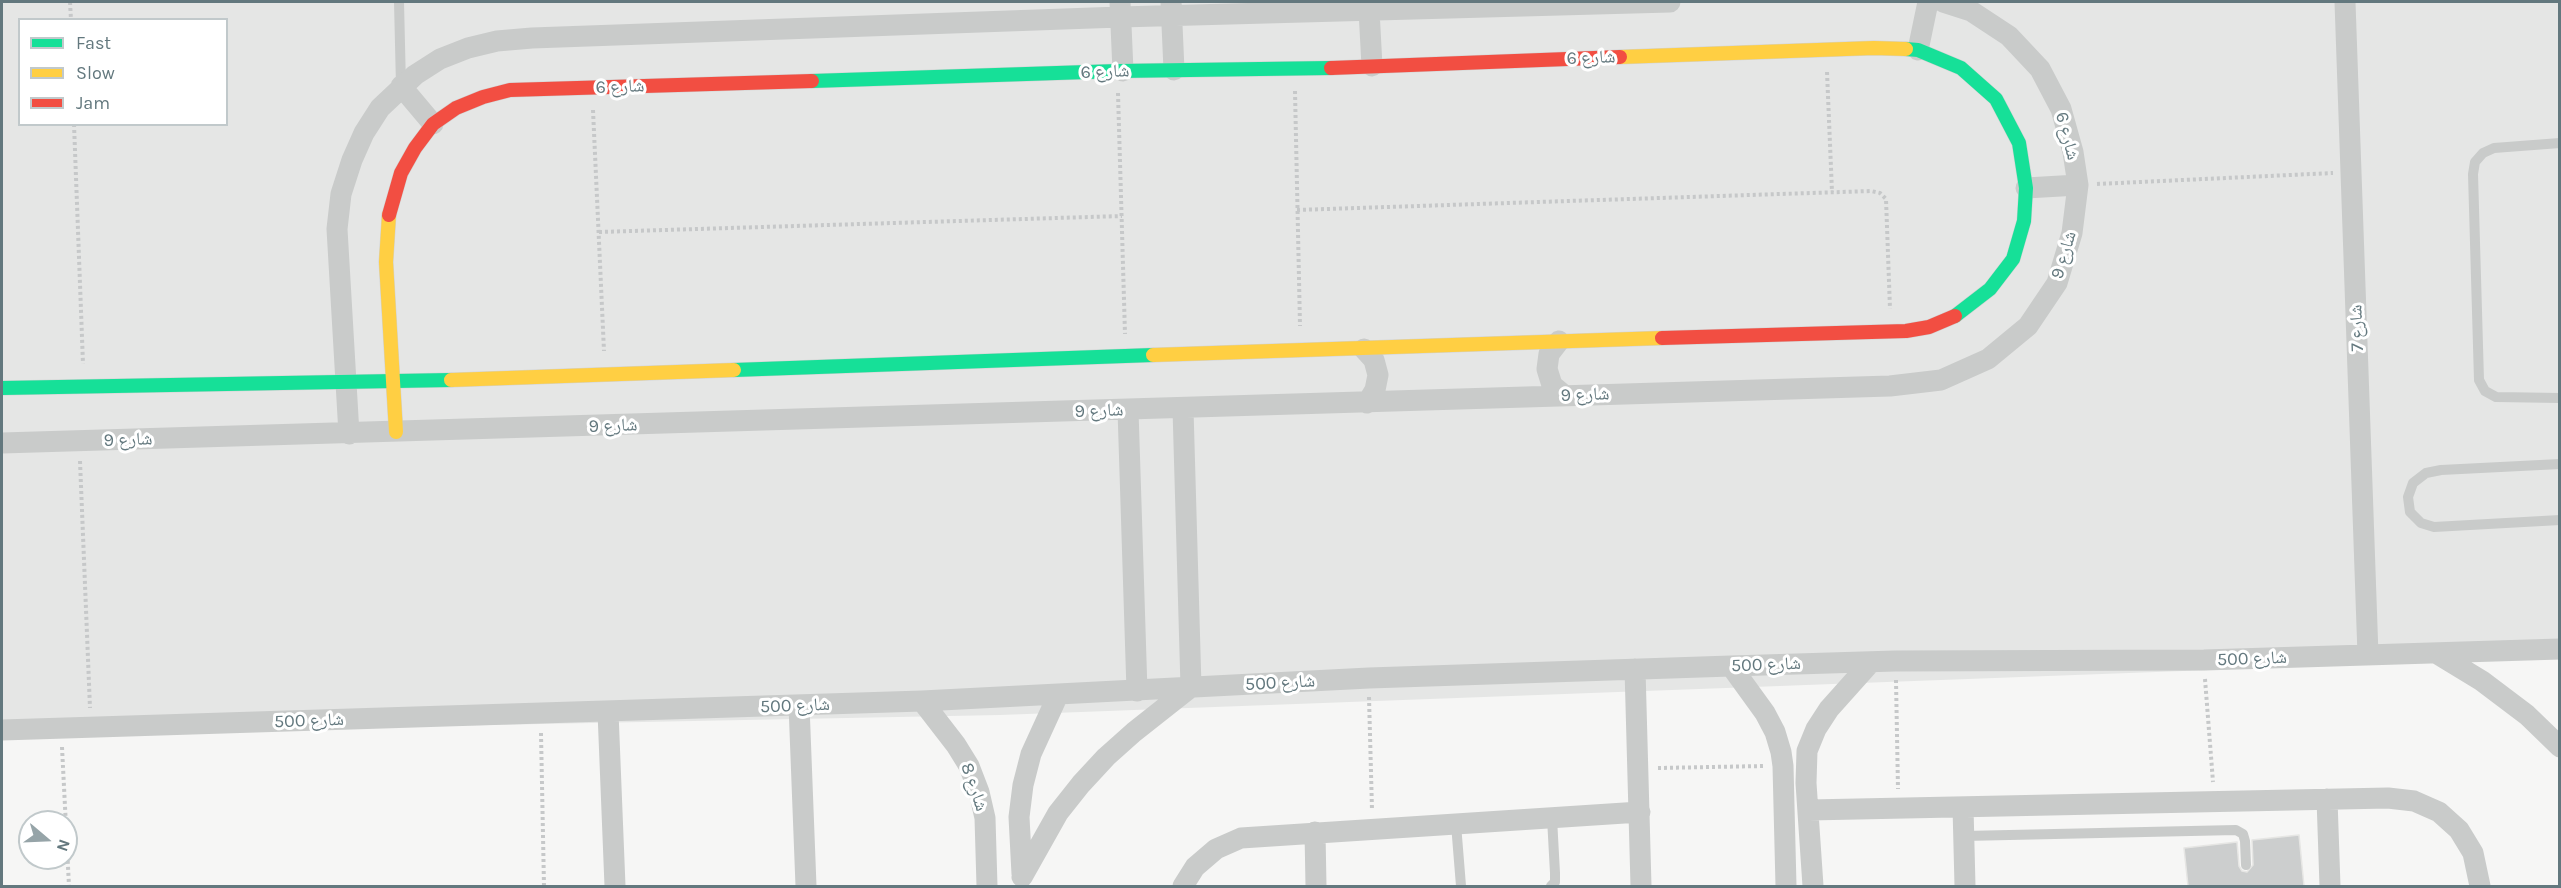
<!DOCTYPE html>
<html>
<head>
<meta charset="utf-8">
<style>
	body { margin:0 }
	#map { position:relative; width:2561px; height:888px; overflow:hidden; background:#f6f6f5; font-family:Karla,sans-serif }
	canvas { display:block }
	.frame { position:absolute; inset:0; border:3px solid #63787e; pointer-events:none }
	.legend { position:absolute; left:18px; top:18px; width:210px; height:108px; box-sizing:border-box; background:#fff; border:2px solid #c1c9cb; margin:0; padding:8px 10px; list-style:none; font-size:18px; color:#63787e }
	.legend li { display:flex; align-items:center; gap:12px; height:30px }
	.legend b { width:30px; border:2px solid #c1c9cb }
	.north { position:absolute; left:18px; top:810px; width:60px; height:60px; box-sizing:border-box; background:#fff; border:2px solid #c1c9cb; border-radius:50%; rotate:109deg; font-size:16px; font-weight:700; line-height:24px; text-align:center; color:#63787e }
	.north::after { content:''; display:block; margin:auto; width:21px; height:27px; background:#96a4a8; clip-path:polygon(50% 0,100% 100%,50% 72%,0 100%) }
</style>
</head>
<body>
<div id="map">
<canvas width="2561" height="888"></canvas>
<div class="frame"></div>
<ul class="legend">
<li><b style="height:8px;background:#16e098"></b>Fast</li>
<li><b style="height:8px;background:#ffcf43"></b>Slow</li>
<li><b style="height:8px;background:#f24e42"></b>Jam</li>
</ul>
<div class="north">N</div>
</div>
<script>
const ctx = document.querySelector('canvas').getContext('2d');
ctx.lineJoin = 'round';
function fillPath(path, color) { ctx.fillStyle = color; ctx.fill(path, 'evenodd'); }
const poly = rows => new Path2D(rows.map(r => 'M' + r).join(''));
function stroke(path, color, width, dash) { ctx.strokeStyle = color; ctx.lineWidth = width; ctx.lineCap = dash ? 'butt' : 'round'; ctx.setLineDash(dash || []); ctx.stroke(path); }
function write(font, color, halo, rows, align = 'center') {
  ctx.font = font + ' Karla,"Noto Naskh Arabic",sans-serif'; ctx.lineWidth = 6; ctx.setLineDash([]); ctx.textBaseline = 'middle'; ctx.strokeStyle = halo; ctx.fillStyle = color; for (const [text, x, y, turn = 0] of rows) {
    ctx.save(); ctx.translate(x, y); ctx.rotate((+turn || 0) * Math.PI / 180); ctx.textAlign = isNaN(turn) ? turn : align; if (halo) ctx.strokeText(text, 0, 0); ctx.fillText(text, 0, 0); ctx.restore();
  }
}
fillPath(poly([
	[2,2,2559,2,2559,657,1000,715,132,732,2,737],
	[20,20,226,20,226,124,20,124]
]), '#e5e6e5');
const building = poly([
	[2299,835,2304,886,2188,886,2184,848,2237,842,2239,866,2242,871,2247,872,2253,865,2252,840,2299,835]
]);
fillPath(building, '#cccece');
stroke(building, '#e6e6e4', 1.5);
const fast = poly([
	[1906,49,1918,50,1961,68,1996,99,2019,143,2026,188,2024,221,2013,259,1990,289,1955,316],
	[812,81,1118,71,1331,68],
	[734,370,1153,355],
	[2,388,451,380]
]);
const slow = poly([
	[1620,57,1874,48,1906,49],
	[389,215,386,262,396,432],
	[1153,355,1662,338],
	[451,380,734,370]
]);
const jam = poly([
	[1331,68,1620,57],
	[389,215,401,173,415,148,433,124,456,108,483,97,510,90,812,81],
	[1662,338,1906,331,1929,327,1955,316]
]);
stroke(fast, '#d1d2d2', 15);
stroke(slow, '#d1d2d2', 15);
stroke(jam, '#d1d2d2', 15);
stroke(poly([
	[70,2,71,20],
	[1827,72,1832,192],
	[1295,91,1300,326],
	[1118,93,1125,334],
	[593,110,604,351],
	[74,124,83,364],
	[2097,184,2333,173],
	[1297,210,1871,191,1880,193,1886,199,1890,309],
	[599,232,1122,216],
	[80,461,90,708],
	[2205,679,2213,782],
	[1896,680,1898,789],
	[1369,697,1372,810],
	[541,733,544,886],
	[62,747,69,886],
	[1658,768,1764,766]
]), '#c6c8c9', 4, [3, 3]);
stroke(poly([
	[399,2,401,86],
	[2560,143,2494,148,2483,153,2475,162,2473,174,2479,380,2485,391,2496,397,2560,398],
	[2560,464,2441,470,2426,473,2413,483,2408,497,2410,512,2421,523,2434,527,2560,520],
	[1456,824,1461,886],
	[1964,836,2236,830,2243,834,2245,841,2246,865],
	[1551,886,1555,882,1555,873,1552,818]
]), '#c9cbca', 10);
stroke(poly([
	[1120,2,1123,71],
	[1171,2,1174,70],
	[2345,2,2368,655],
	[1369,10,1372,66],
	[1918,50,1928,2],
	[401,86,433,124],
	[2026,188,2078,185],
	[1559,341,1549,354,1547,369,1552,385,1564,395],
	[1364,349,1374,360,1378,375,1375,390,1367,403],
	[1128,410,1137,691],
	[349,434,337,229,341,194,352,160,364,133,380,108,415,75,440,59,468,48,497,41,532,38,1120,17,1670,2],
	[2,443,1890,386,1941,380,1988,359,2028,326,2057,283,2072,233,2078,185,2073,152,2061,109,2040,69,2009,36,1971,11,1943,2],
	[2436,653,2482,681,2527,715,2560,747],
	[1731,666,1765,713,1775,732,1781,752,1783,766,1786,886],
	[1635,669,1641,886],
	[922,701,956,745,969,766,979,792,985,818,987,886],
	[799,705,806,886],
	[608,712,615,886],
	[2,730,922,701,1369,678,1731,666,1895,661,2204,660,2560,649],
	[2327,799,2330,886],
	[1963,807,1965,886],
	[1809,810,2388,798,2414,801,2439,812,2459,830,2473,853,2480,886],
	[1315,832,1316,886],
	[1022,874,1019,817,1023,785,1031,754,1058,695],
	[1022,877,1058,813,1081,784,1106,757,1134,732,1191,687,1183,409],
	[1183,886,1195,867,1216,849,1241,838,1640,812],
	[1813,886,1806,783,1807,751,1816,729,1829,709,1871,662]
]), '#c9cbca', 21);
stroke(fast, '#16e098', 14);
stroke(slow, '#ffcf43', 14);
stroke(jam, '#f24e42', 14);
write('18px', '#63787e', '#fff', [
	["شارع 6",1591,58,-2],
	["شارع 6",1105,72,-2],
	["شارع 6",620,87,-2],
	["شارع 6",2067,136,75],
	["شارع 9",2064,255,-73],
	["شارع 7",2357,328,-92],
	["شارع 9",1585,395,-2],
	["شارع 9",1099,411,-2],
	["شارع 9",613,426,-2],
	["شارع 9",128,440,-2],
	["شارع 500",2252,659,-2],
	["شارع 500",1766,665,-2],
	["شارع 500",1280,683,-3],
	["شارع 500",795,706,-2],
	["شارع 500",309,721,-2],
	["شارع 8",974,787,71]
]);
</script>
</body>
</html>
